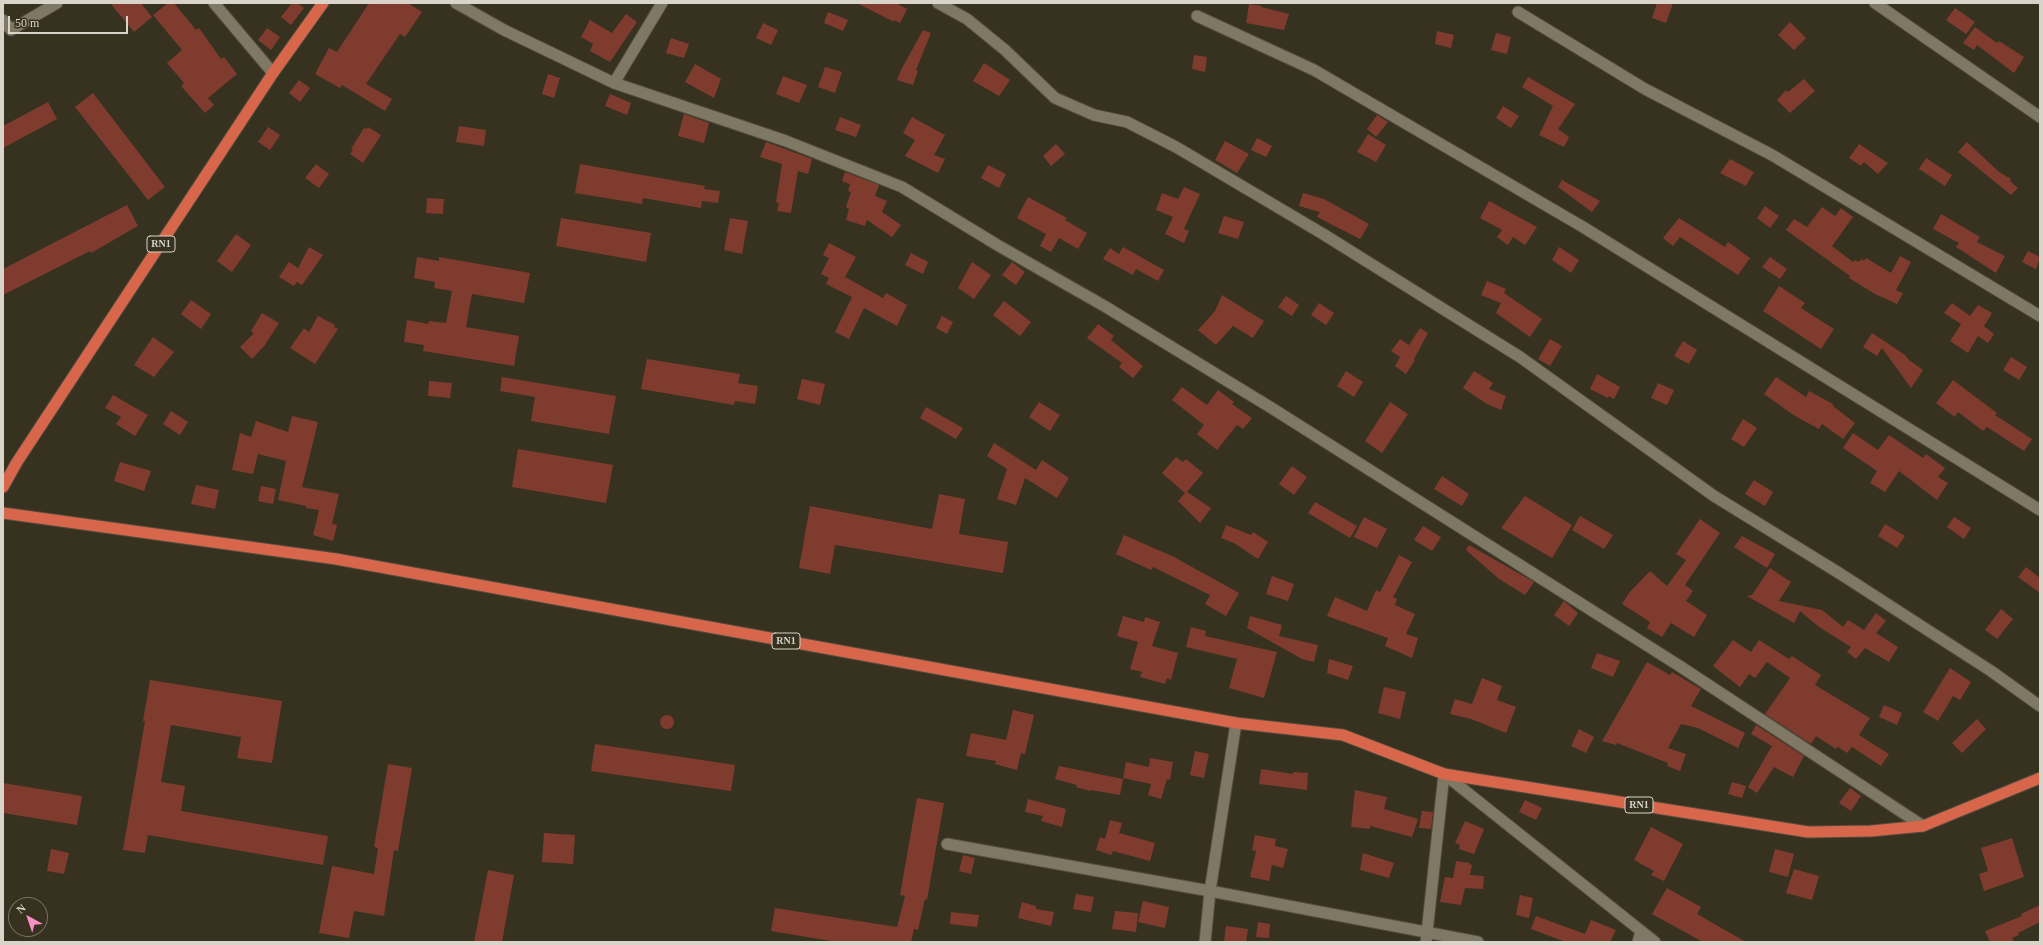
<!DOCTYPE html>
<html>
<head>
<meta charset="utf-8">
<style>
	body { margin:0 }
	#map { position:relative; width:2043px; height:945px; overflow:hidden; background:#373120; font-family:"Times New Roman",serif }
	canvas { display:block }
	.frame { position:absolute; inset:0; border:4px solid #d8d4c9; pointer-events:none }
	.north { position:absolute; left:8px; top:897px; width:40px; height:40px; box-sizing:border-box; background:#373120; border:1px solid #777264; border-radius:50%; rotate:320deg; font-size:11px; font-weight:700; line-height:16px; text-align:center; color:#d8d4c9 }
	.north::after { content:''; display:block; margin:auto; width:14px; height:18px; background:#fa8fc6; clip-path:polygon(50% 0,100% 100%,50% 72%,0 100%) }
	.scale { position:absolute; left:8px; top:16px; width:120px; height:18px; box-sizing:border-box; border:2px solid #d8d4c9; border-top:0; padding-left:5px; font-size:12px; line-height:14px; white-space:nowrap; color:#d8d4c9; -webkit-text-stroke:3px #373120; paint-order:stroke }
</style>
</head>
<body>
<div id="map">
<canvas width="2043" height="945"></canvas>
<div class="frame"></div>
<div class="north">N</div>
<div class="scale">50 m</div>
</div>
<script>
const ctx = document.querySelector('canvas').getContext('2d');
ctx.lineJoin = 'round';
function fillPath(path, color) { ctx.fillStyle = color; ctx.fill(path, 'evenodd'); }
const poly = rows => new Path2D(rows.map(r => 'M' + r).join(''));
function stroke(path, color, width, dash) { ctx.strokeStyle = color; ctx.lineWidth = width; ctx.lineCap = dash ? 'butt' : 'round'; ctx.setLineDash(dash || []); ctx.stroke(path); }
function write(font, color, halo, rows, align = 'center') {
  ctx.font = font + ' "Times New Roman",serif'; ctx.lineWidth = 3; ctx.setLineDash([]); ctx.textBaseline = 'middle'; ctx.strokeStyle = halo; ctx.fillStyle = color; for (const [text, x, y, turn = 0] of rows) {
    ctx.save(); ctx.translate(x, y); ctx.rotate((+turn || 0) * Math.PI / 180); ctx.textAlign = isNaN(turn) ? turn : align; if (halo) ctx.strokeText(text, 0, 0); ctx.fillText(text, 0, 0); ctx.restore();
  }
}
fillPath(poly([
	[110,3,141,3,152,17,134,32],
	[168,3,174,3,196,30,199,28,221,59,224,57,237,74,208,98,214,105,205,113,181,86,184,83,167,63,182,50,153,15],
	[292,3,297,3,304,8,291,25,281,17],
	[369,3,408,3,422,12,405,37,400,34,366,84,392,99,385,111,342,85,340,88,315,74,329,48,337,52],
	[857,3,896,3,907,9,900,23,894,20,894,22],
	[1657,3,1673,3,1666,23,1652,18],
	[1249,4,1262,6,1261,7,1289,14,1284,30,1246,23],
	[1955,8,1975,22,1966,34,1946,20],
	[828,12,848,20,843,31,824,23],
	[626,14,637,22,610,62,590,51,593,44,581,37,590,20,612,33],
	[1790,22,1806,38,1794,50,1778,35],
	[763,23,778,30,771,45,756,38],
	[1975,27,1997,43,1999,41,2024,57,2014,73,1977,45,1974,50,1963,43],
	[267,28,280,37,271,50,258,40],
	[923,30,931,33,916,70,918,71,913,85,897,80,901,70],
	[1437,31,1454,35,1451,48,1435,44],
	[1496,33,1511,37,1507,54,1491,50],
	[671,38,689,44,684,58,666,53],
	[1194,55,1207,57,1205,72,1192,69],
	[984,63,1010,80,999,96,973,81],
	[695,64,721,79,714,98,685,82],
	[825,67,842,72,835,93,818,87],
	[548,74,560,78,554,98,542,94],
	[783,76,807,85,799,103,776,94],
	[1528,77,1575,104,1558,129,1569,137,1564,147,1539,135,1553,106,1522,87],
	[1804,79,1815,91,1790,113,1777,100,1786,90,1788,92],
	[299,80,310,88,300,102,289,93],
	[93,93,165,187,148,200,75,107],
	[610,94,631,103,627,115,605,106],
	[48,102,57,119,3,148,3,126],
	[1503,106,1519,116,1511,128,1496,118],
	[684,114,709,123,704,143,678,136],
	[1377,115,1388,122,1376,137,1367,129],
	[840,117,861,125,856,137,835,130],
	[912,117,945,135,934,155,945,159,938,173,905,156,915,140,903,133],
	[459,126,486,130,484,146,456,142],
	[268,127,280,135,270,150,258,142],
	[368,127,381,135,363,163,350,154,353,150,351,149,364,128,366,129],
	[1368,134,1386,145,1376,162,1357,152],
	[1257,138,1272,146,1266,157,1251,150],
	[1225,141,1249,154,1237,173,1215,160],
	[766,142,812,159,808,174,798,171,791,213,777,211,779,203,776,202,782,164,760,157],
	[1967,142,1999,172,2011,179,2010,181,2018,188,2011,195,1958,152],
	[1056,144,1065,154,1051,166,1043,156],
	[1859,144,1888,163,1878,174,1864,162,1861,166,1849,158],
	[1926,158,1952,175,1945,186,1919,169],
	[1730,159,1754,172,1746,186,1720,173],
	[316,164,329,174,319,188,305,178],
	[580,164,705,186,704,189,720,191,718,203,702,201,701,208,643,198,642,204,575,193],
	[988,165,1006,174,999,188,981,178],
	[845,172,879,185,875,196,887,201,882,212,901,225,892,237,867,220,865,226,846,220,849,209,846,207,851,192,848,191,850,184,842,181],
	[1562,180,1600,201,1592,212,1558,187],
	[1184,187,1200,194,1184,229,1189,231,1184,243,1165,234,1173,217,1156,210,1162,193,1178,199],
	[1303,193,1324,199,1369,224,1360,239,1317,217,1320,212,1299,206],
	[1028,197,1067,218,1065,220,1087,233,1078,249,1059,238,1051,252,1040,246,1046,234,1017,218],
	[427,198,444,199,443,214,426,213],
	[1489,201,1537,227,1525,245,1513,237,1508,245,1497,237,1502,230,1480,218],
	[127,205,138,226,91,253,90,251,3,295,3,269],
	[1765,206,1779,216,1770,228,1757,218],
	[1822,207,1835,216,1841,208,1853,217,1832,246,1853,262,1855,260,1859,262,1861,259,1864,261,1866,258,1891,273,1900,256,1911,262,1896,290,1903,293,1897,304,1875,294,1849,278,1850,276,1786,230,1794,219,1807,227],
	[1941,214,1980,237,1977,242,2005,256,1996,273,1956,247,1959,243,1933,229],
	[1224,216,1244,222,1238,239,1218,233],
	[561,218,651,233,646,262,556,246],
	[730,218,748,221,742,254,724,250],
	[1679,218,1725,247,1728,242,1750,258,1738,275,1680,237,1673,246,1663,238],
	[236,234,251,245,232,272,217,261],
	[829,243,856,257,845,277,883,298,886,293,907,305,897,326,864,308,849,339,835,332,852,297,826,284,829,278,821,274,829,258,823,255],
	[309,247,323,255,302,285,297,282,294,286,279,277,289,262,298,268],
	[1123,247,1164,270,1158,281,1136,269,1133,275,1103,259,1110,248,1119,254],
	[1559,247,1579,260,1571,273,1552,260],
	[2028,251,2040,257,2036,269,2022,262],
	[911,253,928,262,923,274,905,265],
	[417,257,439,261,439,257,530,273,524,303,472,294,466,327,519,336,514,366,423,351,424,345,404,342,407,320,428,324,429,321,446,323,452,291,434,288,435,282,414,278],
	[1770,257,1787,269,1780,279,1762,267],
	[972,262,991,275,974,299,958,288],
	[1012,262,1025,272,1016,285,1002,275],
	[1487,281,1506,289,1504,293,1542,319,1530,337,1496,313,1501,303,1481,295],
	[1779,286,1805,303,1801,308,1834,329,1821,349,1763,311],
	[1222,295,1264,321,1253,338,1233,326,1216,345,1198,330,1215,311],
	[1286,296,1299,305,1292,316,1278,307],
	[191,300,211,314,201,329,181,314],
	[1004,301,1031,322,1020,336,993,315],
	[1319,303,1334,313,1326,325,1311,315],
	[1952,303,1970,316,1978,305,1992,313,1984,326,1994,334,1988,343,1978,336,1968,353,1950,341,1961,324,1944,313],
	[262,313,279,323,265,345,252,359,240,347,254,333,251,331],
	[318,316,335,325,334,327,338,329,315,364,290,348,304,328,309,332],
	[942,316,953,322,947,334,936,328],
	[1098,324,1114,336,1111,340,1143,366,1133,378,1119,367,1122,363,1087,338],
	[1420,328,1428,333,1414,359,1415,360,1406,374,1395,366,1400,357,1391,351,1400,339,1409,345],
	[1872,333,1905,355,1909,360,1923,370,1911,388,1882,348,1877,356,1863,347],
	[153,337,174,352,154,377,134,365],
	[1550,339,1562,346,1550,366,1538,359],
	[1683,341,1697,350,1689,364,1674,356],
	[2011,357,2027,367,2019,380,2003,370],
	[647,359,740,374,738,383,758,386,755,404,735,401,734,405,641,389],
	[1346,371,1363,382,1354,397,1337,386],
	[1474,371,1493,383,1489,389,1506,396,1501,410,1487,404,1463,388],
	[1597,374,1620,387,1614,399,1609,396,1608,398,1590,389],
	[502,377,616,396,609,434,531,421,535,397,500,391],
	[1776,377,1806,397,1809,391,1833,404,1833,406,1855,423,1843,439,1822,424,1819,429,1795,416,1764,394],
	[802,379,825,384,820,405,797,399],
	[1953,380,1997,413,1995,415,2032,439,2024,451,1987,427,1983,431,1958,412,1955,417,1936,403],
	[429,381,452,383,450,398,428,396],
	[1658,383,1674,390,1667,405,1651,398],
	[1182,387,1207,405,1218,390,1234,402,1232,404,1252,418,1243,429,1237,425,1217,450,1197,434,1204,425,1172,400],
	[113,395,148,415,135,436,116,424,121,417,105,408],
	[1039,402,1060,415,1050,431,1029,417],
	[1390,402,1408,414,1382,453,1365,441],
	[926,407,963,428,956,439,920,418],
	[171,411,188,422,180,435,163,424],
	[292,416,318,422,302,487,339,494,332,524,337,525,333,541,313,535,319,510,306,508,306,506,278,500,286,461,258,454,253,474,232,470,240,433,251,437,256,421,288,432],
	[1743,419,1757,428,1744,447,1731,439],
	[1853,433,1878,450,1889,435,1923,458,1926,454,1945,468,1938,477,1948,483,1937,500,1899,471,1885,492,1870,483,1877,471,1843,448],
	[994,443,1036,470,1042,460,1069,478,1057,498,1025,478,1016,505,997,499,1007,469,987,456],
	[518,449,613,465,606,503,512,487],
	[1176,457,1183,462,1186,459,1203,473,1187,492,1211,508,1200,523,1178,501,1185,493,1162,473],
	[120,462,151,471,144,491,114,481],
	[1292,466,1307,477,1294,495,1279,484],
	[1442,476,1469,494,1462,506,1434,489],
	[1754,480,1773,492,1765,506,1745,494],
	[196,485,219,490,215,509,191,504],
	[261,486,276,489,273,504,258,501],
	[939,494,965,499,959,534,1008,542,1003,573,835,545,830,574,799,568,810,506,932,529],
	[1525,496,1572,525,1552,558,1501,528],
	[1315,502,1357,526,1350,538,1308,513],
	[1580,516,1613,535,1604,549,1572,530],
	[1364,517,1387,529,1377,548,1354,537],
	[1954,517,1971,528,1964,539,1947,527],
	[1700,519,1720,533,1685,585,1693,591,1686,601,1707,615,1694,637,1671,623,1662,637,1647,628,1650,622,1622,604,1629,593,1650,571,1667,586,1686,560,1676,554],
	[1885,524,1905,536,1897,548,1878,536],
	[1226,525,1251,535,1253,532,1268,542,1258,559,1234,543,1221,538],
	[1423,526,1441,537,1432,551,1414,540],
	[1124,535,1174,557,1239,593,1226,616,1205,604,1210,595,1153,567,1151,570,1116,554],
	[1742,536,1775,554,1767,568,1734,547],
	[1469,545,1534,582,1525,595,1499,579,1466,550],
	[1399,555,1412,562,1393,597,1397,599,1395,605,1415,614,1406,634,1418,638,1412,658,1385,646,1388,638,1327,616,1335,597,1367,611,1376,590,1380,592],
	[2026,567,2040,578,2040,593,2018,577],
	[1770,568,1791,582,1779,601,1822,610,1843,627,1848,620,1864,630,1876,613,1886,621,1876,633,1898,647,1889,662,1865,648,1856,659,1847,652,1851,647,1819,627,1800,611,1794,623,1747,596,1752,595],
	[1272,576,1294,584,1288,601,1266,594],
	[1564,601,1578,613,1569,626,1554,615],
	[2001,609,2013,619,1997,639,1985,630],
	[1123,616,1144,622,1145,617,1160,622,1152,646,1178,653,1171,680,1167,678,1165,684,1140,677,1142,672,1130,669,1138,642,1117,636],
	[1250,616,1282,625,1279,636,1318,645,1314,662,1302,659,1247,628],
	[1191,627,1206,631,1205,636,1277,652,1264,698,1229,688,1237,659,1186,647],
	[1733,640,1751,652,1759,640,1789,659,1792,656,1821,675,1815,685,1870,718,1859,735,1889,754,1881,766,1852,747,1847,753,1838,747,1836,749,1816,736,1811,744,1765,714,1790,678,1767,662,1755,678,1749,674,1740,687,1713,666],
	[1597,653,1620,661,1613,677,1591,668],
	[1329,659,1353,666,1348,680,1327,673],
	[1647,662,1670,675,1672,672,1701,689,1691,706,1745,733,1738,748,1698,728,1681,724,1668,748,1686,754,1680,771,1667,766,1668,763,1617,743,1616,745,1602,741],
	[1950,668,1971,682,1960,700,1953,696,1938,721,1923,712],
	[1482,678,1502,686,1497,700,1516,707,1506,733,1471,719,1450,714,1455,699,1472,704],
	[150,680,282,701,272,763,237,758,241,737,171,725,161,782,185,786,181,811,328,836,323,865,148,835,145,853,123,850,145,721,143,721],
	[1384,687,1406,692,1400,719,1378,713],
	[1884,705,1902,713,1897,725,1879,717],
	[1013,710,1034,715,1025,754,1021,753,1017,770,995,764,996,761,966,756,971,733,1006,740],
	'660 722a7 7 0 1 1 14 0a7 7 0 1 1-14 0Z',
	[1977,719,1986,729,1962,753,1952,743],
	[1756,725,1804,756,1793,777,1774,767,1757,793,1748,787,1772,746,1751,734],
	[1579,729,1594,737,1586,753,1571,746],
	[595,744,735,765,731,791,591,771],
	[1195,751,1209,754,1204,778,1190,775],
	[1150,758,1173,762,1170,780,1167,779,1161,799,1148,795,1151,784,1123,778,1126,762,1149,767],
	[388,764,412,768,398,851,394,850,384,916,354,911,349,938,319,933,332,866,374,874,378,848,374,847],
	[1059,766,1123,779,1120,795,1091,790,1090,791,1076,787,1077,785,1055,779],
	[1261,769,1293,774,1293,772,1308,773,1307,790,1259,784],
	[1732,782,1746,786,1742,798,1728,794],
	[3,783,82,796,77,825,3,813],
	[1850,788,1861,796,1851,811,1839,803],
	[1355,790,1387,797,1384,809,1418,819,1412,837,1370,826,1370,829,1351,827],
	[917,798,944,803,927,900,925,899,918,930,914,929,911,942,837,942,771,931,775,908,897,927,905,896,900,895],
	[1028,799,1066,809,1062,827,1041,821,1043,816,1025,812],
	[1525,800,1542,808,1536,820,1519,812],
	[1422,811,1433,812,1431,829,1419,828],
	[1110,820,1122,823,1119,833,1155,843,1150,861,1113,851,1111,855,1096,850,1100,837,1105,839],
	[1465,821,1484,829,1474,854,1459,849,1460,845,1455,843],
	[1651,827,1683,844,1664,881,1651,875,1654,871,1634,860],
	[544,833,575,835,573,864,542,862],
	[1255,835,1276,839,1275,846,1288,849,1283,868,1272,865,1269,881,1250,877,1256,851,1252,850],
	[2012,838,2024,877,1984,891,1979,874,1988,871,1981,848],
	[51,849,69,853,64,874,47,871],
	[1775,849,1794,854,1788,877,1769,872],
	[1363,853,1394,863,1389,878,1360,870],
	[963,855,975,858,971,874,959,871],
	[1456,861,1470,863,1469,864,1472,865,1470,875,1484,876,1483,889,1465,888,1461,905,1440,902,1445,877,1453,878],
	[1794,869,1819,876,1812,900,1786,893],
	[488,870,514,875,502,942,474,942],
	[1667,888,1701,907,1697,914,1746,942,1703,942,1652,914],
	[1076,894,1094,897,1091,912,1073,909],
	[1520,895,1533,898,1529,918,1516,915],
	[1143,901,1169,907,1165,928,1138,922],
	[1022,902,1036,906,1036,909,1054,912,1051,926,1018,918],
	[2040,905,2040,922,2018,933,2019,935,2012,938,2014,942,1990,942,1985,931,2022,916,2021,914],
	[1115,911,1138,913,1136,932,1112,929],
	[951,912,979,915,977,927,950,924],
	[1536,916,1585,934,1591,920,1616,930,1610,942,1566,942,1531,929],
	[1258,922,1270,924,1269,938,1256,937],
	[1226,926,1248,929,1246,942,1224,942]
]), '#7f3c2e');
const minor = poly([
	[214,3,273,73],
	[456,3,504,30,614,83,786,141,902,187,999,246,1106,307,1270,407,1678,665,1923,826],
	[938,3,967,19,1005,50,1055,98,1094,115,1127,122,1176,147,1323,234,1520,357,1714,496,1839,573,1991,671,2040,706],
	[1875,3,2040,117],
	[1518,12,1645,89,1772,155,2040,316],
	[1197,16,1314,70,1583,227,2040,510],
	[3,20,11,30,57,3],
	[614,83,662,3],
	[947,844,1210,891,1478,942],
	[1205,942,1210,891,1236,723],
	[1426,942,1444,774],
	[1638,942,1641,931]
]);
const tertiary = poly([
	[1444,774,1655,942]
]);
const trunk = poly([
	[3,487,17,462,273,73,323,3],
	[3,513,336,559,1236,723,1343,735,1444,774,1808,832,1871,831,1923,826,2040,778]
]);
stroke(minor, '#524d3e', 13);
stroke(tertiary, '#524d3e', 13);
stroke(trunk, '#524d3e', 13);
stroke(minor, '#7f7865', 11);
stroke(tertiary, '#7f7865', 11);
stroke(trunk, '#d8664a', 11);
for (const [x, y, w] of [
	[161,244,28],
	[786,641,28],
	[1639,805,28]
]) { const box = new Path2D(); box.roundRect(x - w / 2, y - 8, w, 16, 3); ctx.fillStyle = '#373120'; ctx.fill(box); stroke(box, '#d8d4c9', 1); }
write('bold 10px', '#d8d4c9', null, [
	["RN1",161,244],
	["RN1",786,641],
	["RN1",1639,805]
]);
</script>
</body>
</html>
